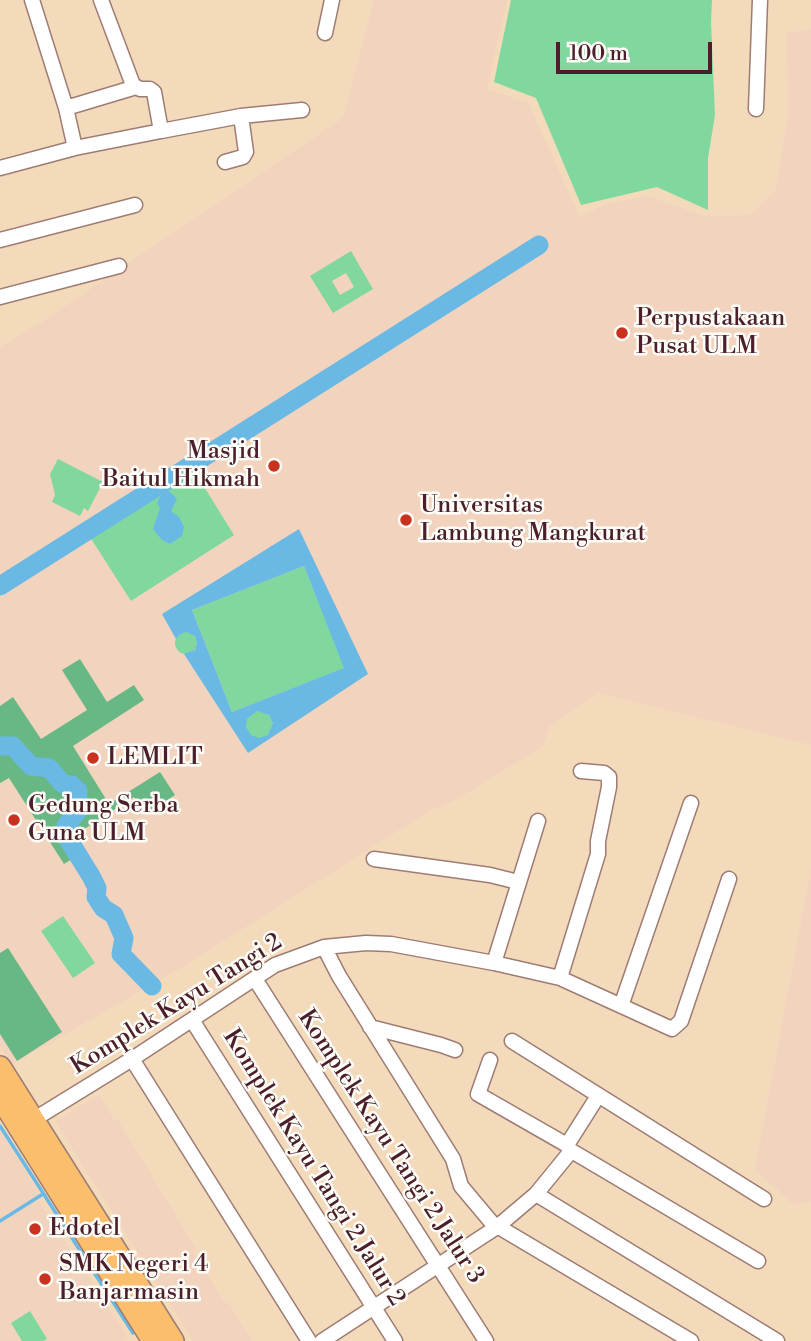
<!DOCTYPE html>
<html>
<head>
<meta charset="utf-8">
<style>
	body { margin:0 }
	#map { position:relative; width:811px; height:1341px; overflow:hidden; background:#f3dabb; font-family:"Libre Bodoni",serif }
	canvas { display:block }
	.scale { position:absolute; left:556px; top:42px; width:156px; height:32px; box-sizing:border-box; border:4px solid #4a1f2b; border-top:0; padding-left:9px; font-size:21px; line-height:24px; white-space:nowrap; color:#4a1f2b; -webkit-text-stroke:5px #fdfcf7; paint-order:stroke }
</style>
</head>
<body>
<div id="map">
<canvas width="811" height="1341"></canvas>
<div class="scale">100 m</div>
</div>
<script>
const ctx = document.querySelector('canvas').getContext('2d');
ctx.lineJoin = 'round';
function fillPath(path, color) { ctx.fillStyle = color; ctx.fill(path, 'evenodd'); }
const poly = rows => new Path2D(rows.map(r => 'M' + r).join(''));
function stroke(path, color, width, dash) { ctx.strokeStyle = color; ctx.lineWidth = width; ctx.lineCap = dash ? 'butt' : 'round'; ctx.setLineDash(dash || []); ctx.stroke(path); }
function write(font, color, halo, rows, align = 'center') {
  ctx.font = font + ' "Libre Bodoni",serif'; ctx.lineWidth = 5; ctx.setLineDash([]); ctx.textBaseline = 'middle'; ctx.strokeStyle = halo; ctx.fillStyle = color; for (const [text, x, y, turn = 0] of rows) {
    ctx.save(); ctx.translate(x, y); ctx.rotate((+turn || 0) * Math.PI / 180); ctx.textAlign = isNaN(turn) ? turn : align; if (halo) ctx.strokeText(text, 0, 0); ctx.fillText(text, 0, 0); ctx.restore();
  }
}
fillPath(poly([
	[374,0,507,0,487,89,528,103,580,217,605,204,647,196,705,216,751,215,776,190,788,117,787,33,811,29,811,745,598,693,550,726,542,747,455,800,429,811,184,966,12,1065,0,1046,0,347,43,321,343,118],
	[811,868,811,1201,793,1204,755,1170],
	[99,1095,115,1121,118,1120,196,1249,193,1251,225,1303,228,1302,252,1341,193,1341,55,1121],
	[0,1130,40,1195,37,1198,128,1337,122,1341,0,1341,0,1222,35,1200,0,1220]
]), '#f2d4be');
fillPath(poly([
	[511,0,712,0,711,22,715,115,708,158,708,210,657,187,581,205,536,98,494,82],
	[351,251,373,289,333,313,310,276],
	[346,273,354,287,340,295,332,281],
	[58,459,103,482,88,511,84,508,80,516,52,502,55,495,50,474],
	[193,469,234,535,131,601,90,537],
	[304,566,345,668,232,712,192,610],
	'175 643a11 11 0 1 1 22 0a11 11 0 1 1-22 0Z',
	'245 725a14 14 0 1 1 28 0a14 14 0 1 1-28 0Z',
	[63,916,95,963,73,978,41,931],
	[30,1311,47,1339,43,1341,22,1341,11,1323]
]), '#80d89e');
fillPath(poly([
	[80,659,107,702,134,685,144,700,73,746,109,804,160,772,175,795,146,814,134,797,75,835,85,851,64,864,9,778,0,783,0,706,13,697,41,739,87,710,62,670],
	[8,948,62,1032,17,1061,0,1034,0,953]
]), '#68b885');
fillPath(poly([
	[165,487,177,499,171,511,179,517,184,527,182,536,170,544,162,540,153,529,160,508,157,503,161,495,160,490],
	[299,529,368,674,248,753,184,654,195,650,197,643,195,636,186,632,179,635,176,639,162,614],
	[304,566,344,668,232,712,192,610],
	[257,711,269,715,273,723,268,735,259,738,251,735,246,727,247,719]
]), '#6ab9e5');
stroke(poly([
	[0,1126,133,1333],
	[0,1221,43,1194]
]), '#6ab9e5', 3.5);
stroke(poly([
	[0,586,539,245],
	[0,746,13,746,31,766,49,768,63,784,72,785,78,791,77,812,66,826,65,834,91,876,97,888,96,897,103,908,114,915,124,938,121,954,152,986]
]), '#6ab9e5', 19);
const minor = poly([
	[32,0,66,108,75,148],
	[325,33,332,0],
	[66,108,136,87],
	[756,109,760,0],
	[161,131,241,116,302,110],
	[225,162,243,157,246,152,241,116],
	[0,168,75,148,161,131,154,92,150,89,140,89,133,85,101,0],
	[0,240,135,205],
	[0,297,119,266],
	[374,859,490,875,518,882],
	[324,947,339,976,453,1159,461,1186,492,1223,691,1341],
	[494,963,538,821],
	[560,978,598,854,598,841,609,787,609,777,604,773,581,771],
	[255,979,486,1341],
	[621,1006,691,803],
	[192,1020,395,1341],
	[370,1027,441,1045,455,1050],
	[512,1041,764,1199],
	[132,1059,309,1341],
	[490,1060,478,1094,567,1145],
	[33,1120,132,1059,275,965,324,947,366,943,391,944,494,963,560,978,672,1029,681,1021,729,879],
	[570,1150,758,1261],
	[536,1194,777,1341],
	[322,1341,497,1227,536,1194,567,1156,570,1150,567,1145,598,1096]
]);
const highway = poly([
	[0,1067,173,1341],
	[0,1097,153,1341]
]);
stroke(minor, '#9e7c73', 17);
stroke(highway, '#9e7c73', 24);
stroke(minor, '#fff', 14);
stroke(highway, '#fabe6d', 21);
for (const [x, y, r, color] of [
	[622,333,7,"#c8321e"],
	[274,466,7,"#c8321e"],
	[406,520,7,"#c8321e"],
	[93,758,7,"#c8321e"],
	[14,820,7,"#c8321e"],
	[35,1229,7,"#c8321e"],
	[45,1279,7,"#c8321e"]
]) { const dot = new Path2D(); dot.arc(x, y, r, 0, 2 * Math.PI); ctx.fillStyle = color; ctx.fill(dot); stroke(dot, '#fdfcf7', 2.5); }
write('24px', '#4a1f2b', '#fdfcf7', [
	["Perpustakaan",636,319],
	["Pusat ULM",636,347],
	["Masjid",260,452,"right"],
	["Baitul Hikmah",260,480,"right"],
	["Universitas",420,506],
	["Lambung Mangkurat",420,534],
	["LEMLIT",107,758],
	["Gedung Serba",28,806],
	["Guna ULM",28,834],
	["Edotel",49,1229],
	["SMK Negeri 4",59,1265],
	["Banjarmasin",59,1293]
], 'left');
write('24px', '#4a1f2b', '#fdfcf7', [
	["Komplek Kayu Tangi 2",177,1005,-32],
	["Komplek Kayu Tangi 2 Jalur 3",390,1147,57],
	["Komplek Kayu Tangi 2 Jalur 2",313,1168,58]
]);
</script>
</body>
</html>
